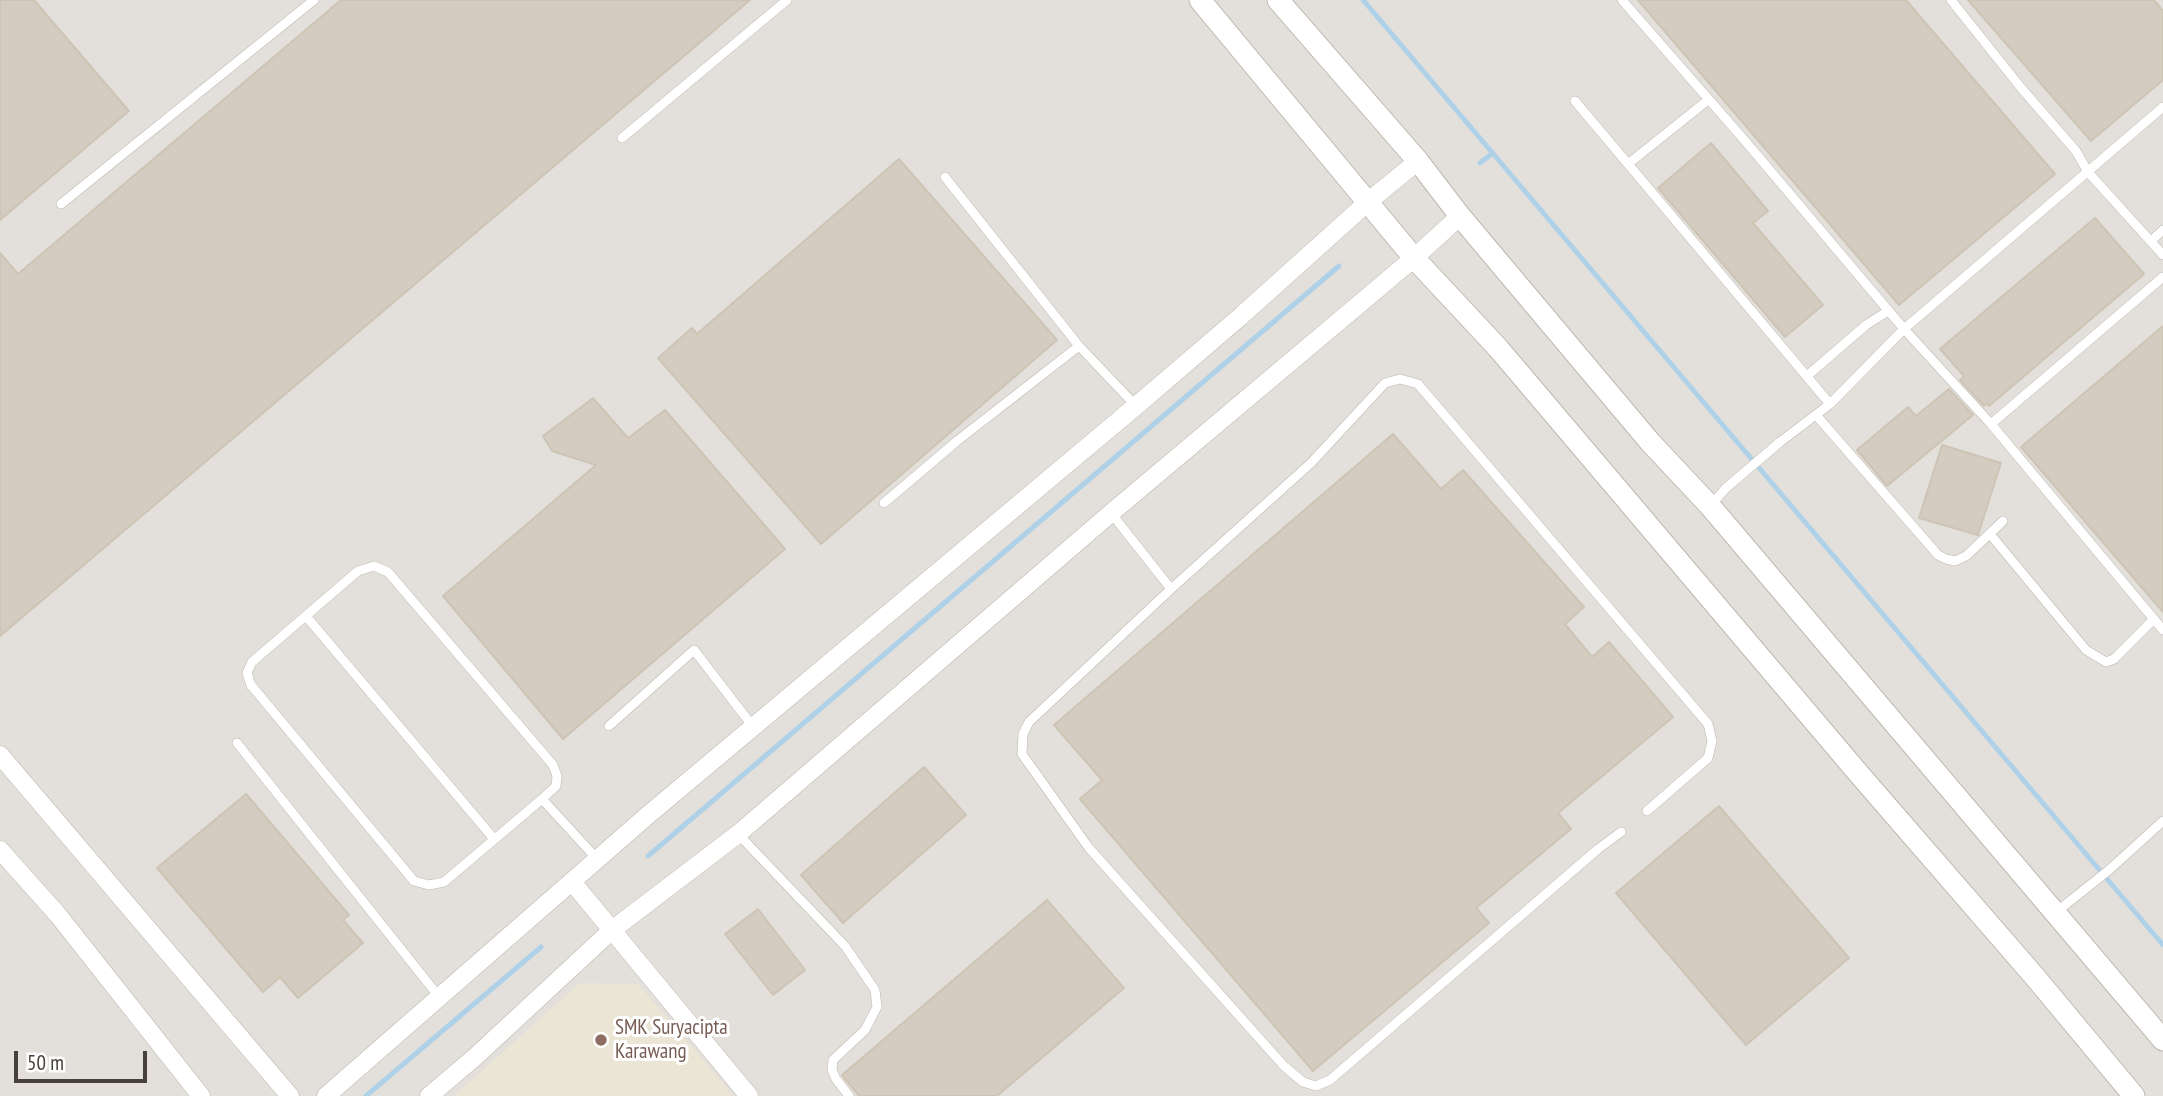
<!DOCTYPE html>
<html>
<head>
<meta charset="utf-8">
<style>
	body { margin:0 }
	#map { position:relative; width:2163px; height:1096px; overflow:hidden; background:#f3f1eb; font-family:"PT Sans Narrow",sans-serif }
	canvas { display:block }
	.scale { position:absolute; left:14px; top:1051px; width:133px; height:32px; box-sizing:border-box; border:4px solid #474139; border-top:0; padding-left:9px; font-size:21px; line-height:24px; white-space:nowrap; color:#474139; -webkit-text-stroke:5px #fff; paint-order:stroke }
</style>
</head>
<body>
<div id="map">
<canvas width="2163" height="1096"></canvas>
<div class="scale">50 m</div>
</div>
<script>
const ctx = document.querySelector('canvas').getContext('2d');
ctx.lineJoin = 'round';
function fillPath(path, color) { ctx.fillStyle = color; ctx.fill(path, 'evenodd'); }
const poly = rows => new Path2D(rows.map(r => 'M' + r).join(''));
function stroke(path, color, width, dash) { ctx.strokeStyle = color; ctx.lineWidth = width; ctx.lineCap = dash ? 'butt' : 'round'; ctx.setLineDash(dash || []); ctx.stroke(path); }
function write(font, color, halo, rows, align = 'center') {
  ctx.font = font + ' "PT Sans Narrow",sans-serif'; ctx.lineWidth = 6; ctx.setLineDash([]); ctx.textBaseline = 'middle'; ctx.strokeStyle = halo; ctx.fillStyle = color; for (const [text, x, y, turn = 0] of rows) {
    ctx.save(); ctx.translate(x, y); ctx.rotate((+turn || 0) * Math.PI / 180); ctx.textAlign = isNaN(turn) ? turn : align; if (halo) ctx.strokeText(text, 0, 0); ctx.fillText(text, 0, 0); ctx.restore();
  }
}
fillPath(poly([
	[0,0,2163,0,2163,1096,0,1096]
]), '#e3e0dc');
fillPath(poly([
	[580,983,638,984,734,1096,454,1096]
]), '#ebe5d6');
stroke(poly([
	[1363,0,2163,945],
	[1480,163,1493,153],
	[648,856,1339,266],
	[366,1096,541,947]
]), '#afd1e8', 5);
const building = poly([
	[0,0,34,0,129,111,0,220,0,0],
	[341,0,750,0,0,636,0,253,18,274,341,0],
	[1638,0,1906,0,2055,174,1899,305,1638,0],
	[1968,0,2154,0,2163,11,2163,80,2091,141,1968,0],
	[1711,143,1768,211,1753,223,1823,305,1785,337,1658,188,1711,143],
	[899,159,1057,340,821,544,658,358,692,328,697,334,899,159],
	[2095,218,2144,274,1989,406,1987,404,1984,406,1960,380,1964,376,1940,349,2095,218],
	[2163,326,2163,612,2021,447,2163,326],
	[1949,389,1973,415,1887,486,1857,450,1908,407,1916,416,1949,389],
	[593,398,628,438,665,410,785,549,563,739,443,596,596,465,552,451,543,436,593,398],
	[1393,434,1441,489,1463,470,1584,607,1565,624,1592,657,1609,642,1673,717,1558,813,1571,829,1476,908,1489,923,1313,1071,1080,799,1102,780,1054,725,1393,434],
	[1942,445,2001,463,1978,535,1919,518,1942,445],
	[924,767,966,815,843,923,801,875,924,767],
	[246,794,349,915,343,920,363,943,298,998,280,977,263,992,157,868,246,794],
	[1719,806,1849,958,1746,1045,1616,893,1719,806],
	[1047,900,1124,988,997,1096,859,1096,842,1075,1047,900],
	[758,909,805,970,773,995,725,934,758,909]
]);
fillPath(building, '#d4ccc1');
stroke(building, '#cec4b5', 2);
const service = poly([
	[1622,0,1746,142,1904,329,1991,424,2163,630],
	[1951,0,2022,89,2076,151,2088,172,2163,255],
	[1575,101,1830,404],
	[622,138,787,0],
	[1628,164,1708,100],
	[945,177,1079,346,1136,406],
	[61,204,314,0],
	[2151,241,2163,230],
	[1807,376,1866,325,1888,311],
	[1816,415,1938,555,1946,559,1955,561,1966,556,2003,521],
	[1991,424,2163,277],
	[884,503,957,441,1079,346],
	[1711,505,1726,488,1780,442,1830,404,1904,329,2163,107],
	[1111,513,1171,589,1311,463,1385,383,1400,379,1418,384,1708,724,1712,741,1708,758,1647,811],
	[1990,534,2086,650,2106,662,2114,659,2154,619],
	[374,566,388,572,553,765,557,776,556,786,542,799,444,882,429,885,414,881,251,685,247,673,252,662,358,571,374,566],
	[1171,589,1029,722,1023,734,1022,754,1089,848,1284,1066,1303,1082,1316,1086,1330,1080,1598,849,1621,832],
	[306,616,494,839],
	[609,726,694,650,754,728],
	[237,743,440,998],
	[542,799,598,860],
	[738,834,845,946,875,990,877,1007,865,1030,833,1060,832,1070,836,1079,849,1096],
	[2055,913,2109,870,2163,821]
]);
const minor = poly([
	[0,755,290,1096],
	[0,850,58,915,201,1096],
	[573,883,749,1096],
	[326,1096,648,815,1136,406,1241,316,1369,201,1418,161],
	[429,1096,475,1057,612,930,738,834,1111,513,1414,258,1460,216]
]);
const tertiary = poly([
	[1200,0,1414,258,1498,348,1859,774,2035,977,2134,1096],
	[1278,0,1418,161,1460,216,1650,442,1710,506,2163,1040]
]);
stroke(service, '#beb8ae', 10);
stroke(minor, '#beb8ae', 19);
stroke(tertiary, '#beb8ae', 23);
stroke(service, '#fff', 9);
stroke(minor, '#fff', 18);
stroke(tertiary, '#fff', 21);
for (const [x, y, r, color] of [
	[601,1040,7,"#8d6e63"]
]) { const dot = new Path2D(); dot.arc(x, y, r, 0, 2 * Math.PI); ctx.fillStyle = color; ctx.fill(dot); stroke(dot, '#fff', 2.5); }
write('21px', '#785e54', '#fff', [
	["SMK Suryacipta",615,1028],
	["Karawang",615,1052]
], 'left');
</script>
</body>
</html>
